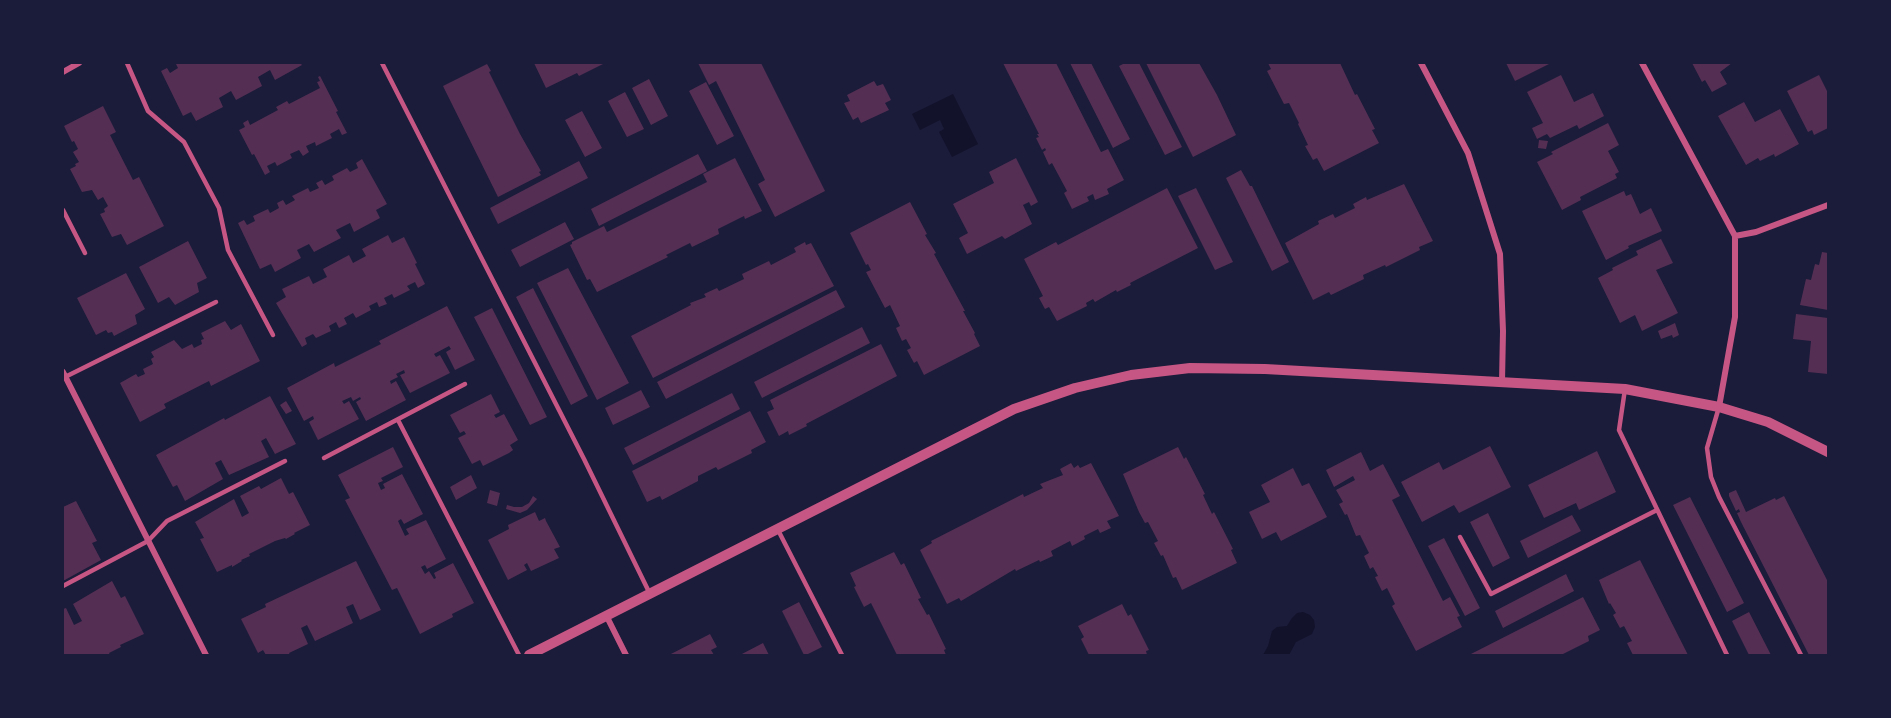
<!DOCTYPE html>
<html>
<head>
<meta charset="utf-8">
<style>
	body { margin:0 }
	#map { position:relative; width:1891px; height:718px; overflow:hidden; background:#1b1b3a; font-family:"Archivo Narrow",sans-serif }
	canvas { display:block }
	.frame { position:absolute; inset:0; border:64px solid #1b1b3a; pointer-events:none }
</style>
</head>
<body>
<div id="map">
<canvas width="1891" height="718"></canvas>
<div class="frame"></div>
</div>
<script>
const ctx = document.querySelector('canvas').getContext('2d');
ctx.lineJoin = 'round';
function fillPath(path, color) { ctx.fillStyle = color; ctx.fill(path, 'evenodd'); }
const poly = rows => new Path2D(rows.map(r => 'M' + r).join(''));
function stroke(path, color, width, dash) { ctx.strokeStyle = color; ctx.lineWidth = width; ctx.lineCap = dash ? 'butt' : 'round'; ctx.setLineDash(dash || []); ctx.stroke(path); }
fillPath(poly([
	[953,94,978,144,952,157,939,132,944,129,940,120,920,130,912,114],
	[1303,612,1310,615,1314,620,1315,627,1312,634,1296,642,1289,655,1263,655,1268,646,1272,631,1277,627,1287,626,1292,618,1297,613]
]), '#12122b');
fillPath(poly([
	[179,63,300,63,302,65,275,80,270,70,258,77,262,86,236,100,231,91,219,98,223,107,196,121,191,112,183,116,161,71,167,68,170,73,178,68,176,64],
	[534,63,605,63,579,76,577,73,546,88],
	[698,63,761,63,825,191,775,217,758,184,765,180,716,81,709,85],
	[1003,63,1056,63,1101,152,1108,149,1124,180,1107,189,1109,194,1095,200,1093,194,1087,197,1089,201,1072,209,1064,193,1067,191,1052,163,1049,165,1043,152,1046,150,1045,148,1042,150,1036,138,1039,137,1037,134,1039,134],
	[1070,63,1091,63,1130,139,1113,148],
	[1125,63,1139,63,1182,147,1165,155,1119,66],
	[1146,63,1199,63,1217,95,1236,135,1193,157],
	[1268,63,1340,63,1355,95,1357,94,1375,129,1372,130,1379,143,1324,171,1317,158,1313,160,1305,146,1308,145,1298,124,1299,123,1289,103,1284,104,1267,71,1271,69],
	[1506,63,1551,63,1515,81],
	[1692,63,1732,63,1720,72,1727,84,1712,92,1705,80,1702,82],
	[487,64,491,71,489,72,520,134,541,171,539,172,541,175,498,197,443,86],
	[1561,75,1574,102,1593,93,1604,116,1579,129,1577,125,1550,138,1547,134,1537,139,1532,128,1543,123,1527,92],
	[1819,75,1828,93,1828,128,1814,135,1812,130,1808,132,1787,91],
	[320,76,338,111,336,112,347,133,342,135,339,129,330,134,332,138,316,146,315,142,306,146,309,152,303,156,299,150,290,154,292,158,277,166,275,162,267,166,270,172,265,175,254,154,252,155,239,130,245,127,243,123,248,120,250,125,278,110,276,107,287,101,289,104,320,88,317,82,320,81,318,77],
	[649,79,668,116,651,125,632,88],
	[874,81,877,86,883,84,891,100,885,103,889,110,861,123,858,117,853,120,844,103,850,101,847,95],
	[706,82,734,136,717,145,689,91],
	[625,92,644,129,627,137,608,101],
	[1744,102,1755,122,1780,109,1799,144,1775,157,1774,154,1760,161,1758,158,1746,165,1718,116],
	[103,106,116,132,110,135,133,180,139,177,164,226,127,245,121,234,112,237,100,214,105,212,104,209,108,206,103,197,98,200,92,190,82,192,70,169,76,166,75,164,79,162,73,152,78,149,74,141,72,142,64,126],
	[582,111,602,148,585,157,565,120],
	[1608,123,1619,145,1608,151,1619,172,1615,174,1617,178,1580,197,1581,200,1562,210,1537,162,1553,154,1551,152],
	[1539,140,1548,141,1546,149,1538,148],
	[698,154,707,171,599,226,591,209],
	[735,158,762,211,745,219,744,216,718,229,719,234,692,247,690,243,666,255,668,257,597,292,590,279,587,280,570,245,572,244,572,242,604,226,607,232,707,182,703,174],
	[1016,158,1038,202,1031,206,1029,202,1023,205,1032,224,1005,239,1002,236,967,254,959,238,968,233,953,204,994,183,989,172],
	[362,159,387,204,376,210,380,218,354,232,350,223,336,230,341,238,314,252,309,244,297,250,301,258,275,272,271,264,260,269,238,223,244,220,247,225,255,221,253,216,268,209,270,213,279,208,277,203,283,200,286,205,295,200,292,196,308,188,310,192,319,188,316,183,322,180,325,185,334,180,332,176,347,168,350,172,358,168,356,163],
	[579,161,588,178,498,224,490,208],
	[1241,170,1250,186,1252,186,1289,262,1272,271,1226,178],
	[1404,184,1433,241,1419,247,1420,250,1386,267,1385,265,1363,275,1364,279,1331,295,1329,292,1313,300,1285,243,1319,224,1318,221,1333,214,1335,218,1355,208,1353,204,1366,197,1367,200],
	[1167,188,1198,248,1130,283,1131,285,1117,292,1116,290,1095,302,1093,299,1086,303,1087,306,1057,321,1049,307,1045,309,1039,298,1043,296,1024,259,1056,242,1058,245],
	[1196,188,1233,262,1215,270,1178,196],
	[1624,191,1626,196,1631,194,1640,214,1651,208,1662,231,1628,246,1629,248,1606,260,1582,211],
	[910,202,927,234,925,235,936,253,934,254,965,311,963,311,975,333,974,334,980,346,924,375,917,361,914,363,907,350,911,348,906,339,902,341,896,328,900,326,890,305,885,308,866,272,871,270,868,264,866,265,850,233],
	[565,222,574,239,520,267,511,250],
	[388,235,392,243,404,237,417,263,415,264,425,284,418,288,415,282,407,286,410,290,394,298,392,294,384,298,387,304,379,307,377,302,369,306,371,310,356,318,353,313,344,318,347,324,339,328,336,322,329,326,331,331,316,338,313,334,305,338,307,344,302,347,276,303,286,297,282,289,309,276,313,284,327,277,323,269,349,255,353,263,366,256,362,249],
	[1661,239,1673,263,1656,270,1678,313,1642,331,1635,315,1620,323,1598,278,1613,270,1612,268,1638,255,1636,251],
	[188,241,207,278,197,283,199,292,175,305,169,297,158,303,139,267],
	[805,242,806,245,811,243,834,286,653,378,631,336,691,305,690,303,706,297,704,294,717,288,719,291,744,279,742,274,769,261,771,265,796,252,794,248],
	[1822,252,1828,253,1828,310,1800,305,1806,279,1811,280,1815,264,1819,265],
	[568,268,629,383,597,400,537,283],
	[126,273,145,309,135,315,137,324,114,336,112,332,108,333,106,330,96,335,77,298],
	[533,288,588,396,571,405,516,297],
	[836,290,845,307,666,399,657,382],
	[447,306,475,360,455,370,446,352,451,349,449,346,434,354,436,357,440,355,450,373,410,393,400,375,405,373,404,370,396,374,398,377,390,381,391,384,396,381,406,400,366,421,356,402,361,399,360,397,353,401,351,397,342,401,344,404,349,401,359,419,318,440,309,422,314,419,313,416,304,421,287,388,334,363,335,367,381,344,379,341],
	[492,308,547,417,530,425,474,317],
	[1796,314,1828,318,1828,374,1808,372,1811,341,1793,339],
	[225,321,231,330,241,324,260,361,211,386,209,381,164,404,166,408,140,422,120,383,136,374,138,377,145,374,143,369,153,364,151,359,154,357,151,352,174,340,182,349,192,344,194,348,202,344,201,340,204,339,201,333],
	[1675,323,1679,335,1673,338,1672,335,1661,339,1658,331],
	[862,327,870,343,762,398,754,382],
	[881,344,897,376,806,424,807,426,789,435,788,431,779,436,767,412,774,409,770,400],
	[641,390,650,407,613,425,605,408],
	[732,393,740,409,633,465,624,448],
	[491,394,500,412,494,415,496,418,504,414,518,440,510,445,513,450,509,453,483,466,480,460,472,464,458,438,466,434,464,431,460,433,450,415],
	[270,396,296,444,275,454,266,438,261,441,269,457,229,475,221,460,215,463,223,479,185,501,177,485,173,487,156,455,224,418,225,420],
	[286,401,292,411,286,414,280,405],
	[750,411,766,442,751,450,752,453,718,470,716,467,698,476,698,481,662,500,660,496,647,502,632,471],
	[1490,446,1511,487,1459,513,1454,505,1422,522,1401,482,1439,462,1443,470],
	[393,447,403,467,381,478,383,481,378,483,381,490,385,488,383,484,402,474,423,514,404,524,401,519,398,521,405,536,409,534,406,529,426,520,446,559,427,569,425,565,421,567,425,574,429,571,434,579,436,578,434,573,453,563,474,603,452,614,453,617,420,634,397,588,392,590,345,500,350,498,338,475],
	[1178,447,1184,459,1186,457,1205,494,1203,495,1212,514,1214,512,1233,549,1231,550,1237,563,1182,590,1176,577,1173,578,1163,555,1161,556,1154,543,1158,541,1148,522,1145,523,1139,512,1123,474],
	[1597,451,1616,492,1579,510,1576,503,1544,518,1528,485],
	[1361,452,1370,471,1383,464,1400,496,1392,500,1443,601,1450,597,1460,616,1457,617,1462,627,1416,651,1392,606,1395,604,1387,588,1382,591,1375,577,1378,576,1373,567,1370,569,1364,556,1369,553,1360,535,1356,536,1347,514,1345,515,1339,504,1343,502,1336,490,1355,480,1353,476,1334,487,1326,470],
	[1071,463,1074,468,1078,465,1080,468,1091,463,1119,516,1107,521,1111,528,1100,533,1098,529,1084,536,1085,539,1072,546,1070,541,1051,551,1053,556,1040,562,1039,560,1016,571,1015,569,961,601,959,598,947,604,920,550,932,543,931,541,1023,494,1024,497,1043,488,1040,484,1063,475,1060,469],
	[1293,468,1302,486,1309,483,1327,517,1281,541,1276,532,1262,539,1249,512,1270,502,1261,485],
	[471,475,477,488,456,500,450,487],
	[281,478,289,494,293,492,310,525,294,533,295,534,286,539,285,538,275,541,249,554,250,556,241,560,242,561,232,567,232,565,217,572,200,539,204,538,195,522,234,499,242,517,249,513,240,496,259,486,261,489],
	[490,490,500,493,497,506,487,503],
	[1736,490,1746,512,1775,498,1776,500,1784,496,1828,582,1828,655,1809,655,1741,522,1737,513,1740,512,1739,509,1736,511,1729,496,1729,493],
	[533,496,537,499,527,510,520,513,506,509,507,505,514,507,522,507,529,503],
	[1690,497,1744,603,1727,612,1673,505],
	[76,501,97,541,92,543,101,560,63,581,63,507],
	[535,512,539,521,545,518,546,521,560,547,554,549,559,558,531,571,527,563,524,565,527,570,508,580,488,540,509,529,508,525],
	[1488,513,1510,558,1493,567,1470,522],
	[1572,515,1581,531,1528,558,1520,541],
	[1444,538,1480,608,1465,616,1428,546],
	[894,552,901,565,904,563,921,598,918,599,927,615,929,614,946,649,944,650,946,655,897,655,871,603,864,607,854,587,856,586,850,573],
	[1640,560,1688,655,1633,655,1627,643,1632,641,1624,626,1620,628,1613,615,1616,613,1610,603,1609,604,1599,580],
	[356,561,381,610,360,620,353,604,346,607,353,623,315,641,307,625,301,628,308,644,289,653,290,655,266,655,263,650,258,653,241,619,266,607,265,604],
	[1566,574,1574,591,1503,628,1495,611],
	[112,581,121,598,125,596,144,634,120,645,121,647,109,653,110,655,63,655,63,609,66,608,74,625,82,621,73,604],
	[1583,597,1600,630,1588,636,1589,641,1561,655,1469,655],
	[799,602,822,647,806,655,804,655,782,611],
	[1122,604,1128,616,1131,614,1149,650,1146,651,1147,655,1089,655,1081,639,1084,637,1078,626],
	[1749,612,1771,655,1749,655,1732,621],
	[710,634,717,647,711,650,714,655,669,655],
	[763,643,769,655,740,655]
]), '#542f53');
stroke(poly([
	[127,63,148,111,184,142,219,208,228,250,273,335],
	[382,63,584,459,650,594],
	[63,210,85,253],
	[65,377,216,302],
	[1625,389,1619,430,1727,655],
	[1719,407,1707,448,1711,477,1719,497,1801,655],
	[398,420,519,655],
	[324,458,465,384],
	[778,530,842,655],
	[1460,537,1491,594,1657,510],
	[63,586,148,541,167,521,285,461]
]), '#c65784', 4.5);
stroke(poly([
	[1421,63,1468,153,1500,254,1503,331,1502,382],
	[1642,63,1735,236,1735,317,1719,407],
	[63,72,79,63],
	[1735,236,1756,232,1828,205],
	[63,372,206,655],
	[606,615,626,655]
]), '#c65784', 6);
stroke(poly([
	[529,655,1014,409,1075,388,1131,375,1190,368,1265,369,1625,389,1719,407,1768,422,1828,452]
]), '#c65784', 10);
</script>
</body>
</html>
